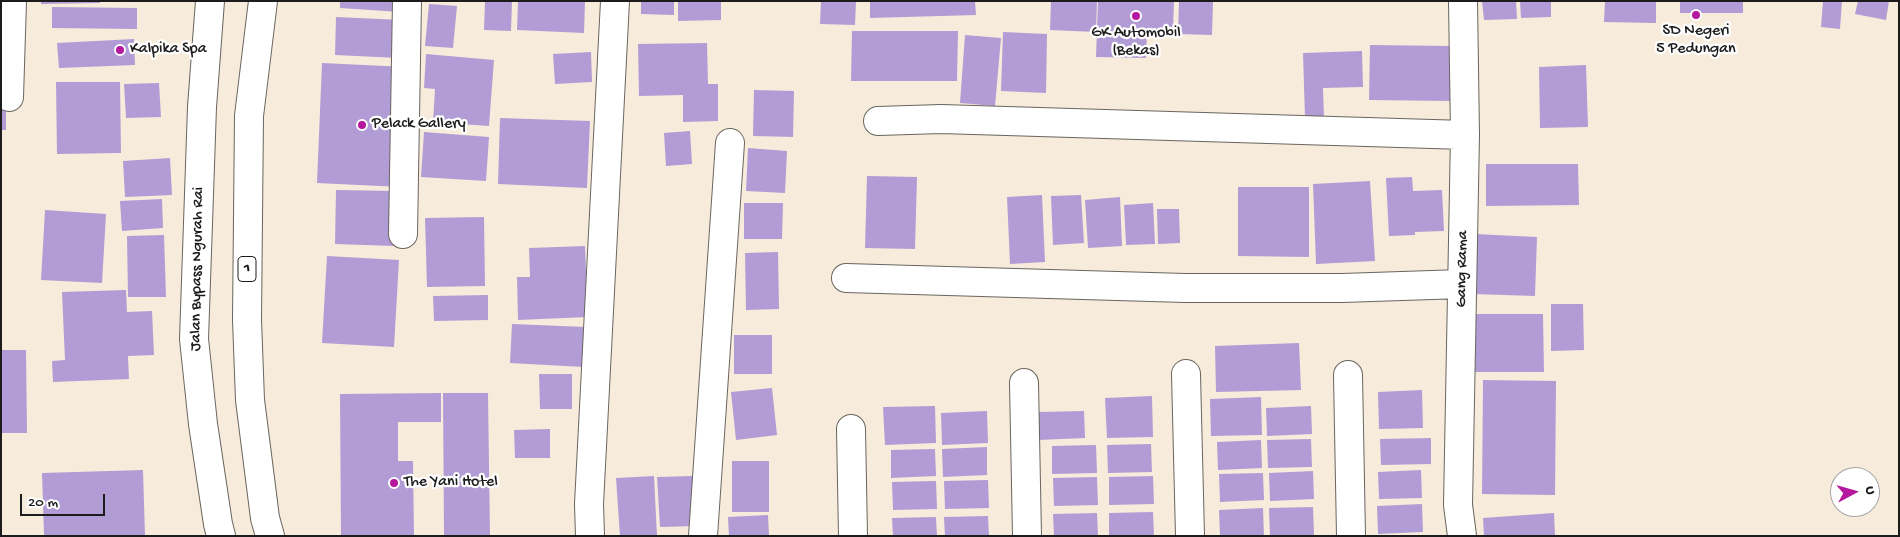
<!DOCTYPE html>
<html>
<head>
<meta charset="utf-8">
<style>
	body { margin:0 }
	#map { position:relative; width:1900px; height:537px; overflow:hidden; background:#f7ecdb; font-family:"Gochi Hand",sans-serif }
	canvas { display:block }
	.frame { position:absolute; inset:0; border:2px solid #1c1c1c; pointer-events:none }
	.north { position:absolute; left:1830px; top:467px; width:50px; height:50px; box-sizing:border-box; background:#fff; border:1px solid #a4a4a4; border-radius:50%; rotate:84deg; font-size:14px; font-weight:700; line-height:20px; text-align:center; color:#1c1c1c }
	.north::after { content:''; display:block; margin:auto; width:18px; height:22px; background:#b5179e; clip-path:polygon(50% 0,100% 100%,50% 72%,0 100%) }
	.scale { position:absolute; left:20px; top:494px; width:85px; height:22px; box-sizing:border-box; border:2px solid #1c1c1c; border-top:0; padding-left:6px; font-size:15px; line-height:18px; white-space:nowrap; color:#1c1c1c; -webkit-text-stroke:4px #fff; paint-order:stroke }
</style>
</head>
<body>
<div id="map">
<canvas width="1900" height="537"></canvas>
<div class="frame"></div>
<div class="north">U</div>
<div class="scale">20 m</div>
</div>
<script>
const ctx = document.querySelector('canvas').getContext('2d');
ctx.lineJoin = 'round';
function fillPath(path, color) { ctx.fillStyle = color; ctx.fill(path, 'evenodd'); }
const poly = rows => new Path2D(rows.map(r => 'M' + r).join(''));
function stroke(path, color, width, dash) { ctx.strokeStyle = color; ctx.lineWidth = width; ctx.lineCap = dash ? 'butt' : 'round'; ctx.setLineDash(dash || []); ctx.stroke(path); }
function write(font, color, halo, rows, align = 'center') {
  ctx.font = font + ' "Gochi Hand",sans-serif'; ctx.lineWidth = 4.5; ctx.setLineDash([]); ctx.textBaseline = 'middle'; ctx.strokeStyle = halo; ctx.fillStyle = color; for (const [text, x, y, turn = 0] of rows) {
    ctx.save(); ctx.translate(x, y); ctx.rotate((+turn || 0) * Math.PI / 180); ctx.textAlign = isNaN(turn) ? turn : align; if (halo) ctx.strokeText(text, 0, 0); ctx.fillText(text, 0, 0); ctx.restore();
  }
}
fillPath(poly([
	[41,1,100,1,100,3,41,4],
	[340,1,401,1,400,12,340,8],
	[485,1,512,1,511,31,484,30],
	[518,1,585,1,584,33,517,30],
	[641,1,674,1,674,15,641,14],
	[678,1,721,1,721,20,678,21],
	[821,1,856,1,855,25,820,24],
	[870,1,975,1,976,15,870,18],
	[1051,1,1097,1,1096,32,1050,30],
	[1098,1,1174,1,1173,31,1147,31,1146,58,1096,57],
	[1179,1,1213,1,1212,35,1178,34],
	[1482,1,1516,1,1517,19,1484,20],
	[1520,1,1551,1,1551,17,1521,18],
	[1605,1,1656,1,1656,23,1604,22],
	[1680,1,1743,1,1743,13,1680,13],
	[1823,1,1842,1,1840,29,1821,27],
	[1858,1,1889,1,1886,20,1855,14],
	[429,4,457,6,453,48,425,46],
	[52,7,137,8,137,29,52,28],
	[336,17,401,20,399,58,335,55],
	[852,31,958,31,957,81,851,81],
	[1003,32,1047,34,1046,93,1001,91],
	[965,35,1001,38,995,106,960,103],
	[134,39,135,65,59,68,57,43],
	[707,43,708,84,718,84,718,121,683,122,683,95,639,96,638,44],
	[1370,45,1452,46,1452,101,1369,100],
	[1362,51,1363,87,1323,88,1324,118,1305,118,1303,53],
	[591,52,592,82,555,84,553,54],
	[426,54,494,60,489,126,433,122,435,89,424,88],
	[322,63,406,67,401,187,317,183],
	[1586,65,1588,127,1540,128,1539,67],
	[56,82,120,82,121,153,57,154],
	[159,83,161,117,126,118,124,84],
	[1,90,6,90,6,130,1,130],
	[754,90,794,91,793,137,753,136],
	[500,118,590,121,587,188,498,184],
	[690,131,692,164,666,166,664,133],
	[424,132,489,137,486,181,421,177],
	[748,148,787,151,785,193,746,191],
	[170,158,172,195,125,197,123,161],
	[1486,164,1578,164,1579,205,1486,206],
	[867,176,917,177,915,249,865,248],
	[1412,177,1413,191,1442,190,1444,231,1415,232,1415,235,1389,236,1386,178],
	[1370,181,1375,261,1316,264,1313,184],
	[1238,187,1309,187,1309,257,1238,256],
	[336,190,396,191,395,246,335,244],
	[1042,195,1045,262,1010,264,1007,197],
	[1081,195,1084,243,1053,245,1051,196],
	[1120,197,1122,246,1088,248,1085,200],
	[162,199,163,228,122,231,120,201],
	[744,203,783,203,782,239,744,239],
	[1153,203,1155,244,1126,245,1124,205],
	[1157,209,1179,209,1180,243,1158,244],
	[45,210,106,214,102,283,41,280],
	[484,217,485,286,427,287,425,218],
	[1475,234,1537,237,1535,296,1473,294],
	[164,235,166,297,128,297,127,236],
	[585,246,588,317,518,320,517,277,530,277,529,248],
	[778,252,779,309,746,310,745,253],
	[327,256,399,260,394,347,322,343],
	[126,290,127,312,152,311,154,355,128,356,129,379,53,382,52,361,65,360,62,292],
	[488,295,488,320,434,321,433,296],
	[1551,304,1583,304,1584,350,1551,351],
	[1475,314,1543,314,1544,372,1475,372],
	[512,324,586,327,584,367,510,363],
	[734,335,772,335,772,374,734,374],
	[1299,343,1301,390,1216,392,1215,346],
	[1,350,26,350,27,433,1,433],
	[539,374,572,374,572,409,540,409],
	[1483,380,1556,381,1555,495,1482,494],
	[772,388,777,435,736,440,731,392],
	[1422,390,1423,428,1379,429,1378,392],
	[441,393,441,422,398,422,398,461,413,461,414,536,341,536,340,394],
	[443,393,488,393,490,536,444,536],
	[1152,396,1153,437,1107,438,1105,398],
	[1261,397,1262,435,1211,436,1210,399],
	[935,406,936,443,885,445,883,407],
	[1311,406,1312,434,1267,436,1266,408],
	[987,411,988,443,942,445,941,413],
	[1084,411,1085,438,1038,440,1038,412],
	[550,429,550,458,515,458,514,430],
	[1431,438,1431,464,1381,465,1380,439],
	[1311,439,1312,467,1268,468,1267,440],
	[1261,440,1262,468,1218,470,1217,442],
	[1151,444,1152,472,1108,473,1107,445],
	[1096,445,1097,473,1052,474,1052,446],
	[987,447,987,475,943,477,942,449],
	[935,449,936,476,891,478,891,450],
	[732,461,769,461,769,512,732,512],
	[143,470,145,536,44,536,42,473],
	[1421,470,1422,498,1379,499,1378,472],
	[1313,471,1314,499,1270,501,1269,473],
	[1263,473,1264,500,1220,502,1219,474],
	[654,476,657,536,620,536,616,478],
	[693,476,696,526,660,527,657,477],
	[1153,476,1154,504,1109,505,1109,477],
	[1097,477,1098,505,1054,506,1053,478],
	[988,480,989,508,945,509,944,481],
	[936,481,937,509,893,510,892,482],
	[1422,504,1423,532,1378,534,1377,506],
	[1313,507,1314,535,1270,536,1269,508],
	[1263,508,1264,536,1220,536,1219,510],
	[1153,512,1154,536,1109,536,1109,513],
	[1097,513,1098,536,1054,536,1053,514],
	[1554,513,1555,536,1484,536,1483,518],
	[768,515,769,536,729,536,728,517],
	[988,516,989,536,945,536,944,517],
	[936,517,937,536,893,536,892,518]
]), '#b19cd5');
const minor = poly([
	[9,97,12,1],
	[878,121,941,119,1465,135],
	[403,234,407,1],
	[846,278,1185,288,1342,288,1462,284],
	[1186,374,1190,536],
	[1348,375,1351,536],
	[1024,383,1027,536],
	[851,429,853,536],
	[590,536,589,504,615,1],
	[703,536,730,143],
	[1462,536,1458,505,1465,135,1463,1]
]);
const highway = poly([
	[210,1,202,107,194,339,203,424,218,524,221,536],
	[263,1,249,116,247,320,250,400,265,518,270,536]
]);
stroke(minor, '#69655f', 30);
stroke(highway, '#69655f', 30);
stroke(minor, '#fff', 28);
stroke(highway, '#fff', 28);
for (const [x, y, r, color] of [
	[1696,15,5,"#b5179e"],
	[1136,16,5,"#b5179e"],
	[120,50,5,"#b5179e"],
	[362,125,5,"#b5179e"],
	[394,483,5,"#b5179e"]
]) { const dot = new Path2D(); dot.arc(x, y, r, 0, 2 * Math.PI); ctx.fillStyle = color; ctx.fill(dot); stroke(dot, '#fff', 2); }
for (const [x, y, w] of [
	[247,269,18]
]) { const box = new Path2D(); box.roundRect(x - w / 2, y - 12.5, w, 25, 4); ctx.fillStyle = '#fff'; ctx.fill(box); stroke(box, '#1c1c1c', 1); }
write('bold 15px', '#1c1c1c', null, [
	["1",247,269]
]);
write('16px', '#1c1c1c', '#fff', [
	["SD Negeri",1696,32,"center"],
	["5 Pedungan",1696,50,"center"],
	["GK Automobil",1136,34,"center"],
	["(Bekas)",1136,52,"center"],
	["Kalpika Spa",130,50],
	["Pelack Gallery",372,125],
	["The Yani Hotel",404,483]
], 'left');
write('16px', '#1c1c1c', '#fff', [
	["Jalan Bypass Ngurah Rai",198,269,-89],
	["Gang Rama",1463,269,-89]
]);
</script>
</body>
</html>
